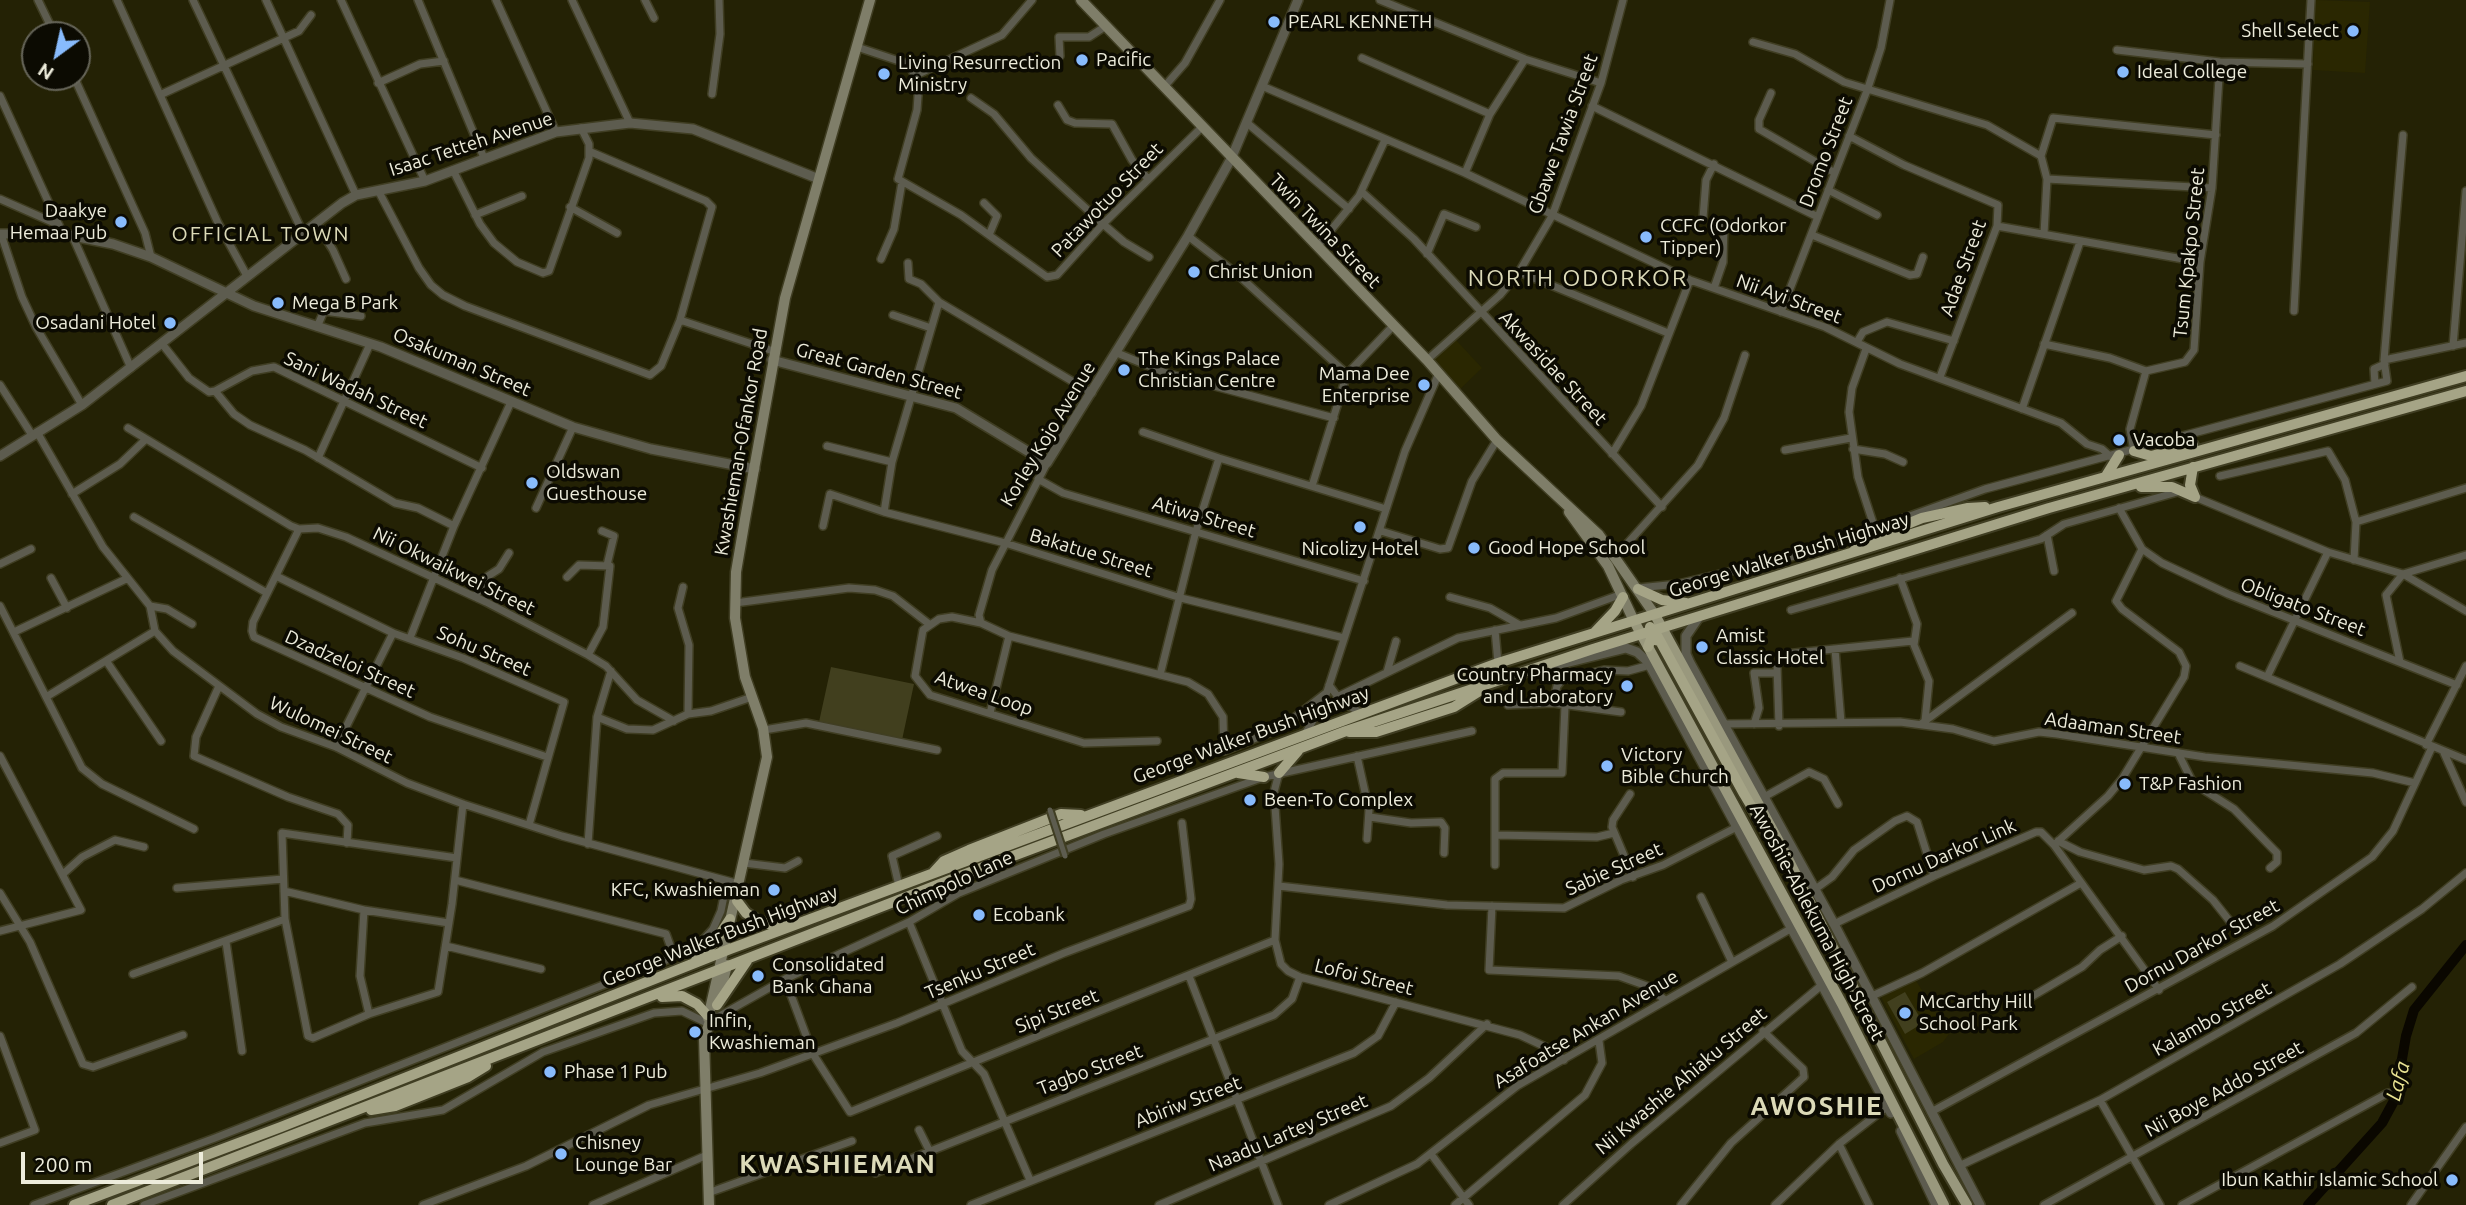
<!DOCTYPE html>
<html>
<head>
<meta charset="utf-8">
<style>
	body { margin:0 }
	#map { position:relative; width:2466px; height:1205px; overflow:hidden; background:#242205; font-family:Ubuntu,sans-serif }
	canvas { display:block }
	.north { position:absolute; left:21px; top:21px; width:70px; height:70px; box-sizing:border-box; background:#0c0b02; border:2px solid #666559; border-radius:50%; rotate:213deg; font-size:19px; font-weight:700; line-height:28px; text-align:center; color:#edecdb }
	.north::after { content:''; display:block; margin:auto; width:24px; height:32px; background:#88bbfc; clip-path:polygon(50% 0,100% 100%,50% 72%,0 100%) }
	.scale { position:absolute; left:21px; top:1152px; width:182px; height:32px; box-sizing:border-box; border:4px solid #edecdb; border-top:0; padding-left:9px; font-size:21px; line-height:24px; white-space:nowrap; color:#edecdb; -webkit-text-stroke:5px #0c0b02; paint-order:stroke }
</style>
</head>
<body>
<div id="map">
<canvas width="2466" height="1205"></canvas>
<div class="north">N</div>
<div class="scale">200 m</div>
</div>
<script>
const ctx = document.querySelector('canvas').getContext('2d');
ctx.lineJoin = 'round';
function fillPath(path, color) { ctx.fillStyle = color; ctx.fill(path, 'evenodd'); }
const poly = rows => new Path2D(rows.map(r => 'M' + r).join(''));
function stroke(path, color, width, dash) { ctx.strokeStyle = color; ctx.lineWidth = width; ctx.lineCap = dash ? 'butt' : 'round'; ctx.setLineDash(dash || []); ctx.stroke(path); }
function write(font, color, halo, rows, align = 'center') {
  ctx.font = font + ' Ubuntu,sans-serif'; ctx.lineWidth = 7; ctx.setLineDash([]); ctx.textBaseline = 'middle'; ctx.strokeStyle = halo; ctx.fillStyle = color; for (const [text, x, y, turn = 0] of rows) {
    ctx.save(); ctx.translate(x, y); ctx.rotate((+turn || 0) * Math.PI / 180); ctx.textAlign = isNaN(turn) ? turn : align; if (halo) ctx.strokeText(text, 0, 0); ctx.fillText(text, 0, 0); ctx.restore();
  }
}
fillPath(poly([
	[2315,0,2370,2,2365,73,2313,70],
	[1456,340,1482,368,1458,391,1432,362],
	[1915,979,1949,1034,1943,1042,1914,1059,1881,997]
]), '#2a2701');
fillPath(poly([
	[831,667,914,684,902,740,819,722],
	[1905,992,1923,1023,1905,1034,1887,1002]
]), '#413f1e');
stroke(poly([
	[2308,1205,2382,1123,2395,1099,2406,1036,2414,1010,2466,945]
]), '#0a0700', 10);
const minor = poly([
	[38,0,55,35],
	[117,0,218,223,247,276],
	[193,0,303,233],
	[266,0,356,195],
	[341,0,425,181],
	[418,0,484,158],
	[496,0,556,132],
	[572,0,630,123],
	[645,0,654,18],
	[1380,0,1525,59,1601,83],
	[1753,42,1795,54,1844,82,1987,125,2041,156],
	[857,47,908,64,919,82,917,110,898,179,961,215,1047,277,1057,275,1103,224,1202,127],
	[2117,50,2220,62,2308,64],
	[1060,56,1059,37,1089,37,1106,26],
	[1362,58,1490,114],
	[916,75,1002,35,1032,0],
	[74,77,145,233,151,257],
	[378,83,420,64,444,61],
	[1262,86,1465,173,1690,280,1825,327,1900,364,2061,423,2087,444,2102,449,2111,457],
	[1164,87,1185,63,1220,0],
	[1771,93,1759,120,1759,129,1835,173],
	[162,94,299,31,311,15],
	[712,94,720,34,719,0],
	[0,96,63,234],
	[971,98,994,114,1031,158,1103,224,1124,242,1149,257],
	[1058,105,1067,120,1075,123,1112,124,1132,160,1148,179],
	[1592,106,1818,217],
	[1246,122,1349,209],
	[1849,136,1904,165,1998,205,1997,226,1940,377],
	[453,170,480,224,494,243,517,262,543,273,549,271,589,158,589,144,581,128],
	[1465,173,1490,114,1525,59],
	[2047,179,2212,188],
	[1828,190,1877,215],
	[379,192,419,268,431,285,443,295,465,306,650,375,661,366,680,320,712,207,706,201,591,152],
	[1362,192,1414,239,1662,507],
	[0,199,59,225],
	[984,203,997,216,989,235],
	[570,207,617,233],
	[475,215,522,196],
	[1703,218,1706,180,1714,164],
	[316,223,333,250,346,279],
	[1997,226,2200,262],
	[1,234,22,297,36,327,82,405],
	[2044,234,2047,179,2041,156,2053,118,2216,135],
	[72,235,131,368],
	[1812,235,1910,275,1917,274,1923,257],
	[1188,236,1237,274,1347,374],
	[1317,247,1359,196,1385,140],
	[1427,254,1444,214,1476,227],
	[881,259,894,229,902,182],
	[908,263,909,279,921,284,939,302],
	[1519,272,1668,333],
	[1714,288,1723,262,1724,224],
	[2294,311,2311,0],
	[1781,312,1868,88,1881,48,1890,0],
	[893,315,931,328],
	[680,320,773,351],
	[317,327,324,311,361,316],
	[1857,342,1863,332,1887,322,1954,341],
	[2044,344,2110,358,2146,371],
	[163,345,189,378,209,392,215,391],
	[2453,346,2466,191],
	[1866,349,1852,388,1849,412,1858,477,1874,526],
	[1117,353,1166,373,1334,418],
	[1427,360,1500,295,1519,272,1552,216,1601,83,1623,0],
	[2384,360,2466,343],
	[2146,371,2185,362,2194,350,2200,262,2212,188,2220,62],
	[2375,384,2374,369,2385,364],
	[0,385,32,435],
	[215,391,252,371,274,367,482,468],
	[215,391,234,414,250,425,305,450,395,503,418,508,454,526],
	[2022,409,2080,242],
	[128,428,291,526,299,529,318,528,346,537,486,602,588,655,606,666,637,700,674,721],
	[37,432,103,547,150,606,155,631,173,651,257,714,281,727,336,747,407,783,463,804,562,836,739,884],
	[1143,432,1219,458,1386,509],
	[827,446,892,462],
	[1853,449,1885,454,1903,462],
	[1785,450,1851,438],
	[2134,451,2130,429,2146,371],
	[1612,454,1641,406,1690,280],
	[318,458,370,344],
	[2220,476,2328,451,2345,480,2356,522,2354,560],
	[1038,479,1063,493,1364,581],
	[1312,486,1347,374,1393,326],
	[72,494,120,464,146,439],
	[2195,497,2328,552,2403,574,2466,611],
	[536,508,573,427],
	[884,512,892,462,939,302,1092,393],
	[134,517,267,593],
	[2356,522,2466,488],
	[823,526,830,494,884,512,1005,543,1181,598,1344,638],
	[299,529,253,622,252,631,254,637,430,717,547,757],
	[602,531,614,536,607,565],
	[1381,531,1440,549,1448,548,1472,481,1497,440],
	[2047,535,2054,571],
	[2142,549,2162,563,2228,594,2457,685],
	[1616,556,1698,465,1724,418,1745,355],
	[0,564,31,549],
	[276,576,393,633,463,658,564,702,529,825],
	[567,577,579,565,610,566,603,627,588,655],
	[51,578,67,608],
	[1900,578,1917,624,1914,645,1929,681,1925,721],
	[683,587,678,608,689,645,688,714],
	[1638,588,1678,584,1807,553,1985,489,2387,381,2384,360,2403,135],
	[475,597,488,576,499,569,509,553],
	[1450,597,1490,608,1518,624],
	[735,603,849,588,875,590,893,596,929,624],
	[0,606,82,768,102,784,194,829],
	[150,606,167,609,192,624],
	[1791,610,2041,539,2064,524,2181,491],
	[981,623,979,615,992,570,1047,463],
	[1495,630,1498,663],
	[14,632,126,579],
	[410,638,454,526,511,402],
	[1835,649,1841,722],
	[107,662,161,741],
	[2400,662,2386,595,2403,574,2466,555],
	[2240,666,2466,760],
	[1387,672,1396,641],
	[1160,675,1196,531,1219,458],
	[2267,677,2328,552],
	[1329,685,1341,701,1361,713],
	[219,686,196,737,194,756,288,797,338,814,348,825,347,843],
	[46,697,155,631],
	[1337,697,1458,638,1556,618,1622,594],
	[1553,703,1557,686,1562,680,1604,670,1628,671,1650,665],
	[1508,705,1553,703,1621,712],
	[990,713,1009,636],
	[597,717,627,729,653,730,688,714,711,711,752,697],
	[1724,724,1900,722,1953,729,1994,741,2039,732,2057,734,2205,757,2373,773,2415,783],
	[1754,724,1759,708,1754,673,1777,673],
	[1921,724,2072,613],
	[1779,726,1777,666,1785,654,1913,641],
	[764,730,806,723,937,750],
	[1305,734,1323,704,1405,451,1439,373],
	[1157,741,1084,743,930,695,915,676,923,630,939,619,952,617,981,623,1009,636,1188,682,1208,694,1223,717,1224,751,1281,728,1326,693],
	[2426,745,2466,666],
	[336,747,393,633],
	[2178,753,2193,783,2234,809,2277,853,2277,862,2270,868],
	[2444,753,2466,802],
	[0,756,81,910,0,931],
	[1357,756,1369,810,1367,839],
	[1279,773,1274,792,1279,864,1275,940,1281,964,1288,971,1300,977,1520,1035,1552,1050,1564,1060],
	[1630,794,1613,820,1612,827,1633,877],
	[1764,797,1809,772,1824,779,1838,804],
	[1370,817,1411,823,1441,822,1445,828,1444,853],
	[1495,835,1597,837,1614,833],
	[2058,841,2080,852,2144,870,2171,866,2178,869,2213,900,2232,924],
	[588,844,597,717,611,671],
	[2054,845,2108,796,2122,779,2184,677,2186,666,2179,652,2122,609,2116,601,2142,549,2119,508],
	[457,858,282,833,285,919,308,1036,313,1038,369,1014,438,992,452,904,463,804],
	[744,863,785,868,798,861],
	[1495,865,1495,779,1503,773,1562,773,1565,706],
	[63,874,82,857,115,840,144,847],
	[455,880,666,934,674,956],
	[899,886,892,856,937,836],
	[1279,886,1447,905,1564,908,1621,880,1663,865,1737,827],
	[177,888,283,879],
	[1814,890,1832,877,1854,850,1895,821,1907,816,1917,822,1934,876],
	[284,891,364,910,449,923],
	[0,893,30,942,83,1064,93,1067,183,1035],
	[1701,897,1732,962],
	[1492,906,1489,970,1619,976,1647,986,1665,1000],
	[364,910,360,976,369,1014],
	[909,922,962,1051,984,1074,1030,1180],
	[1834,924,1934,876,2036,832,2041,832,2054,845,2159,990],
	[226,942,242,1051],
	[446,946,541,969],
	[133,974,285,919],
	[1189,976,1278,1205],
	[785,979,813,1054,850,1112,1275,940],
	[1872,996,1922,973,2081,883],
	[2026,1000,2082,967,2100,950,2122,936],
	[0,1036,35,1130,0,1143],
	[2100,1100,2160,1205],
	[1931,1112,2273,926,2372,857,2393,831,2432,747],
	[919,1130,930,1152],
	[1839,1144,1869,1205],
	[1431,1154,1469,1205],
	[1959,1166,2100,1100,2340,964,2422,909,2466,873],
	[875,1173,1274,1015,1292,999,1300,977],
	[708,1193,852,1141],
	[34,1205,215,1138,669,959,701,942,713,929,721,911,727,881],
	[144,1205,365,1123,443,1110,543,1052,654,1013,682,1011,707,1023,785,979,909,922,959,893,1104,834,1264,777,1472,731],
	[423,1205,526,1166,649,1105,760,1073,897,1023,1064,953,1189,906,1191,899,1182,823],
	[593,1205,707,1155],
	[971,1205,1354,1053,1378,1036,1396,1002],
	[1159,1205,1391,1106,1429,1078,1487,1024],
	[1329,1205,1417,1164,1517,1086,1792,928],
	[1455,1205,1585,1095,1602,1063,1599,1041],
	[1563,1205,1631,1144,1823,984],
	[1681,1205,1731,1143,1804,1077,1803,1069,1763,1031],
	[1775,1205,1839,1144,1888,1106],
	[2044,1205,2356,1033,2412,987],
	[2182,1205,2388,1093],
	[2411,1205,2466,1127]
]);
const tertiary = poly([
	[0,234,63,234,113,244,151,257,254,306,381,347,573,427,651,449,755,469],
	[772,360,956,408,1047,463,1188,236,1231,159,1298,0],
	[0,456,82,405,342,203,356,195,425,181,556,132,630,123,693,129,819,179],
	[1699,617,1686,636,1686,654,1690,663,1834,924,1980,1205],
	[1541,669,1626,648,1637,652,1648,662,1891,1113],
	[1901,1131,1936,1205]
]);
const secondary = poly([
	[1081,0,1427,360,1497,440,1599,535,1655,615],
	[1569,512,1608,566,1634,621],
	[719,998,727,965],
	[708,1018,767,757,763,728,745,677,735,618,736,572,745,519,785,298,870,0],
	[709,1205,704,1038,712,1016]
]);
const primary = poly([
	[1655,615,1783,849,1943,1164,1967,1205],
	[1634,621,1842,1004,1944,1205]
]);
const trunk = poly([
	[2134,451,2151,456,2193,445],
	[2193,467,2190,485,2195,497],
	[2106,476,2119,455],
	[2141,487,2172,487,2195,497],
	[1855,549,1868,540,1922,518,1968,508,1985,507],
	[1638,589,1662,600,1686,603],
	[1650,627,1654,630,1744,794,1778,851,1786,858],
	[1595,632,1615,611,1623,597],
	[1648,647,1651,639,1660,641],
	[1349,732,1376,732,1454,707,1478,692],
	[1238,773,1264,777],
	[1279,773,1298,751],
	[933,873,944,861,969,850,1061,814,1081,815],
	[737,901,746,913,757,920,768,924,789,923],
	[696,960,714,943,730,919],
	[662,997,682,996,697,1004,707,1015],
	[717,1005,747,961],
	[371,1110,395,1106,468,1077,486,1066],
	[74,1205,281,1127,730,949,1498,663,1998,507,2466,376],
	[112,1205,981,868,1346,731,1593,649,2049,508,2466,391]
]);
stroke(minor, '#403e23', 10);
stroke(tertiary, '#403e23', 12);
stroke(secondary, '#403e23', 13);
stroke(primary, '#403e23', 14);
stroke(trunk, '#403e23', 14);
stroke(minor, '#5d5c4f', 7);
stroke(tertiary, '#5d5c4f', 9);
stroke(secondary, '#7f7e69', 10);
stroke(primary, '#99987d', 10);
stroke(trunk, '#a5a486', 10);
const pedestrianBridge = poly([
	[1050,810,1065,856]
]);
stroke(pedestrianBridge, '#403e23', 9, []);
stroke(pedestrianBridge, '#5d5c4f', 5);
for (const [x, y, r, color] of [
	[1274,22,7,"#88bbfc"],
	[2353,31,7,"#88bbfc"],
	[1082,60,7,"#88bbfc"],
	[2123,72,7,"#88bbfc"],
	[884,74,7,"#88bbfc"],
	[121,222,7,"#88bbfc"],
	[1646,237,7,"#88bbfc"],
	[1194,272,7,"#88bbfc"],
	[278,303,7,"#88bbfc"],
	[170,323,7,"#88bbfc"],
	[1124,370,7,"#88bbfc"],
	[1424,385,7,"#88bbfc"],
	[2119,440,7,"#88bbfc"],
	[532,483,7,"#88bbfc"],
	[1360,527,7,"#88bbfc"],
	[1474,548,7,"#88bbfc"],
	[1702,647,7,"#88bbfc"],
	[1627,686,7,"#88bbfc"],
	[1607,766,7,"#88bbfc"],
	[2125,784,7,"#88bbfc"],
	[1250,800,7,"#88bbfc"],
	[774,890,7,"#88bbfc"],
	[979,915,7,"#88bbfc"],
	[758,976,7,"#88bbfc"],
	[1905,1013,7,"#88bbfc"],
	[695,1032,7,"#88bbfc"],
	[550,1072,7,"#88bbfc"],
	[561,1154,7,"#88bbfc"],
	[2452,1180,7,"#88bbfc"]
]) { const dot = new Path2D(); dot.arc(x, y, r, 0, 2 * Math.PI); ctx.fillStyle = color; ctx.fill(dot); stroke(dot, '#0c0b02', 2.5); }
write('19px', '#edecdb', '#0c0b02', [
	["PEARL KENNETH",1288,22],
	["Shell Select",2339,31,"right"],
	["Pacific",1096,60],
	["Living Resurrection",898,63],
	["Ministry",898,85],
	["Ideal College",2137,72],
	["Daakye",107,211,"right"],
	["Hemaa Pub",107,233,"right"],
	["CCFC (Odorkor",1660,226],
	["Tipper)",1660,248],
	["Christ Union",1208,272],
	["Mega B Park",292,303],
	["Osadani Hotel",156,323,"right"],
	["The Kings Palace",1138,359],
	["Christian Centre",1138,381],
	["Mama Dee",1410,374,"right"],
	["Enterprise",1410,396,"right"],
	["Vacoba",2133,440],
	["Oldswan",546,472],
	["Guesthouse",546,494],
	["Good Hope School",1488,548],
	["Nicolizy Hotel",1360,549,"center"],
	["Amist",1716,636],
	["Classic Hotel",1716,658],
	["Country Pharmacy",1613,675,"right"],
	["and Laboratory",1613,697,"right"],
	["Victory",1621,755],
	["Bible Church",1621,777],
	["T&P Fashion",2139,784],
	["Been-To Complex",1264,800],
	["KFC, Kwashieman",760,890,"right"],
	["Ecobank",993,915],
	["Consolidated",772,965],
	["Bank Ghana",772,987],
	["McCarthy Hill",1919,1002],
	["School Park",1919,1024],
	["Infin,",709,1021],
	["Kwashieman",709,1043],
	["Phase 1 Pub",564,1072],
	["Chisney",575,1143],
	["Lounge Bar",575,1165],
	["Ibun Kathir Islamic School",2438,1180,"right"]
], 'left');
write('19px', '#edecdb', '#0c0b02', [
	["Gbawe Tawia Street",1563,134,-70],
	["Isaac Tetteh Avenue",471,144,-18],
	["Dromo Street",1826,152,-69],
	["Patawotuo Street",1107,200,-46],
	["Twin Twina Street",1325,231,46],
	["Tsum Kpakpo Street",2189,253,-84],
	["Adae Street",1963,268,-70],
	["Nii Ayi Street",1789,299,20],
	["Osakuman Street",462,362,23],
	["Akwasidae Street",1553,368,47],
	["Great Garden Street",879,371,15],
	["Sani Wadah Street",356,390,25],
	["Korley Kojo Avenue",1048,434,-59],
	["Kwashieman-Ofankor Road",741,442,-80],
	["Atiwa Street",1204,517,16],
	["Bakatue Street",1091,553,17],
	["George Walker Bush Highway",1789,555,-17],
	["Nii Okwaikwei Street",454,571,26],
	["Obligato Street",2303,607,21],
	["Sohu Street",484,651,23],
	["Dzadzeloi Street",350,664,24],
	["Atwea Loop",984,693,19],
	["Adaaman Street",2113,728,8],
	["Wulomei Street",331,730,25],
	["George Walker Bush Highway",1251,735,-20],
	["Dornu Darkor Link",1944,856,-24],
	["Sabie Street",1614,869,-24],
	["Chimpolo Lane",954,883,-25],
	["Awoshie-Ablekuma High Street",1817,922,62],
	["George Walker Bush Highway",720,936,-21],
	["Dornu Darkor Street",2202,946,-29],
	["Tsenku Street",980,971,-23],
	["Lofoi Street",1364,977,14],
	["Sipi Street",1057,1011,-22],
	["Kalambo Street",2212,1019,-29],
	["Asafoatse Ankan Avenue",1586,1029,-31],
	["Tagbo Street",1090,1070,-21],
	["Nii Kwashie Ahiaku Street",1681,1081,-40],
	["Nii Boye Addo Street",2224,1089,-29],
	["Abiriw Street",1188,1102,-21],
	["Naadu Lartey Street",1288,1133,-23]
]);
ctx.letterSpacing = '2px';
write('21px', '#dcdab8', '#0c0b02', [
	["OFFICIAL TOWN",261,234]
]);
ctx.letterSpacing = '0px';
write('italic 21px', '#e9e392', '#0c0b02', [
	["Lafa",2398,1081,-75]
]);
ctx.letterSpacing = '2px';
write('23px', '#dcdab8', '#0c0b02', [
	["NORTH ODORKOR",1578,278]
]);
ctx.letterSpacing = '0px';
ctx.letterSpacing = '2px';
write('bold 26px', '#dcdab8', '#0c0b02', [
	["AWOSHIE",1817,1106],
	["KWASHIEMAN",838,1164]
]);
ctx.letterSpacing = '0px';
</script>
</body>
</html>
